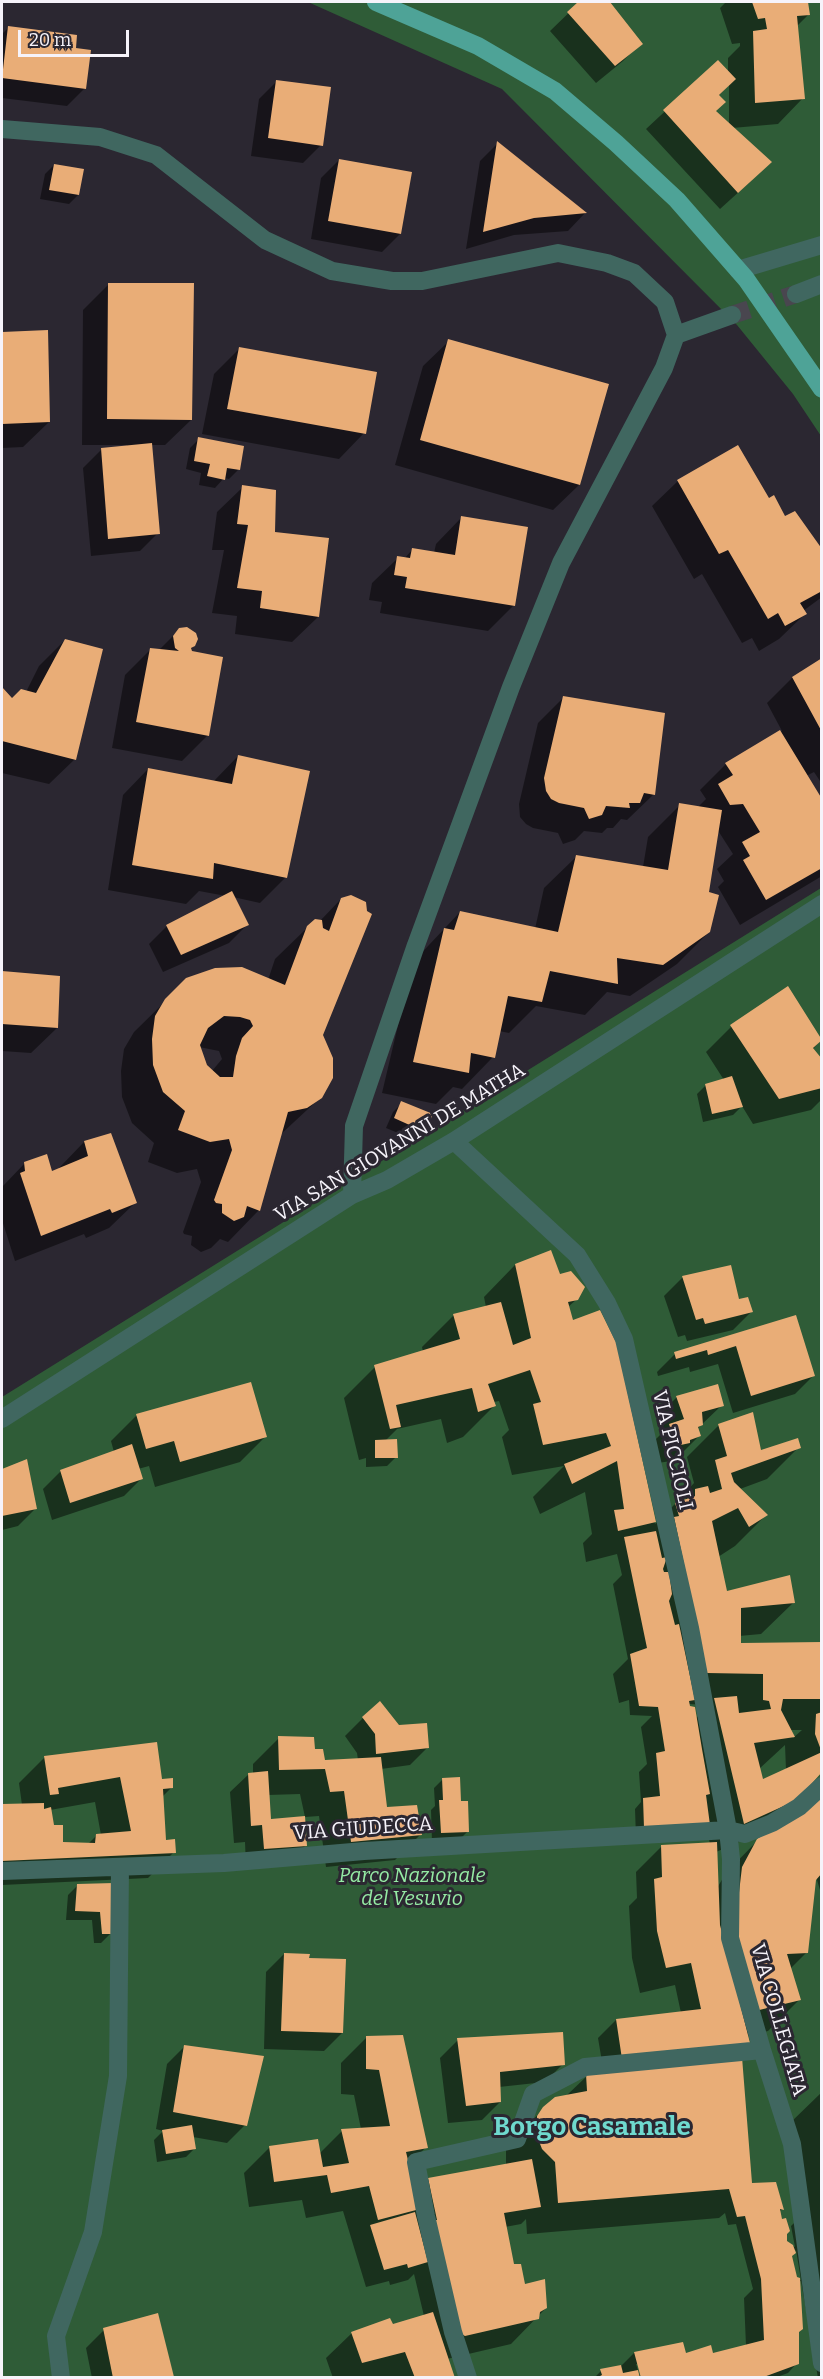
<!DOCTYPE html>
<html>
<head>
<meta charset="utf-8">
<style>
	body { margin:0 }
	#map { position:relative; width:823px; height:2379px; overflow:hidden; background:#2b2731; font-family:Bitter,serif }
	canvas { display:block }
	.frame { position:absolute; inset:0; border:3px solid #f6f3fa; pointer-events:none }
	.scale { position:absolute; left:18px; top:30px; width:111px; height:27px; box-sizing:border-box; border:3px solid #f6f3fa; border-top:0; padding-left:8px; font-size:18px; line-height:21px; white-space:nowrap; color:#f6f3fa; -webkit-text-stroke:4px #2b2731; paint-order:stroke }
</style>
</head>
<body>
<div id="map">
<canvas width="823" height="2379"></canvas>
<div class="frame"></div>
<div class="scale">20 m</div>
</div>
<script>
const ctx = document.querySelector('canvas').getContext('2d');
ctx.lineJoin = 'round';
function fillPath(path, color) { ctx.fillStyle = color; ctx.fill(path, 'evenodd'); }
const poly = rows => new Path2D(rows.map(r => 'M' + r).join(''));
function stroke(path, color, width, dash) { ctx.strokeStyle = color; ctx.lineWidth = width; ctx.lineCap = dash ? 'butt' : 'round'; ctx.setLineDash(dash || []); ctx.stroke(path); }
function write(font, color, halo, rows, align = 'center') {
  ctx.font = font + ' Bitter,serif'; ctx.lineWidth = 6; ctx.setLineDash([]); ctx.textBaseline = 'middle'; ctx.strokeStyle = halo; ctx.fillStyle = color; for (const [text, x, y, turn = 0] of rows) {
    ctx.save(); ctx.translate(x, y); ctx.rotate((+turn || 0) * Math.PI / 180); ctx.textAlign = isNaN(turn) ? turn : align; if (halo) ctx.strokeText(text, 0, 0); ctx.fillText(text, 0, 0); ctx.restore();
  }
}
fillPath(poly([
	[308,2,821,2,821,436,793,394,737,325,502,89],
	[821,888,821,2377,2,2377,2,1397]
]), '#2f5c37');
fillPath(poly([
	[580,2,608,2,641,43,623,61,596,83,550,31],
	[726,2,807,2,808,15,797,26,803,98,778,124,732,128,752,180,720,209,646,129,718,62,728,74,728,58,740,46,740,43,732,44,720,8],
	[729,85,729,125,714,111,718,96],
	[9,27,74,49,85,88,67,106,2,98,2,34],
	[277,81,321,145,303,163,251,156,259,99],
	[498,143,585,213,568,231,514,235,466,249,480,161],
	[339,160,400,234,382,252,311,239,321,178],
	[54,165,78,195,69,204,40,199,45,174],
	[109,284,191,420,165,445,151,445,158,533,140,551,91,556,83,468,101,450,127,447,127,445,82,445,83,310],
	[46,332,49,422,23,447,2,448,2,333],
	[449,341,607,386,579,485,553,510,395,465,423,366],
	[239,349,364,433,339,459,202,434,214,374],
	[199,439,238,470,229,479,224,478,215,488,199,485,201,473,186,469,190,448],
	[678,481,768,500,784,518,822,552,822,597,803,611,805,614,779,639,759,651,752,638,742,643,702,574,694,579,652,506],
	[243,487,274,533,318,617,292,642,235,634,237,616,212,613,224,550,212,550,217,512],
	[461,518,514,605,488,631,380,613,382,602,369,600,372,583,398,558,404,559,412,550,434,553,436,544],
	[180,629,194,646,190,650,208,735,182,761,112,748,125,675,151,649,159,650],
	[65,640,75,759,49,784,2,773,2,689,12,700,26,692,39,666],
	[822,660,822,784,814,772,806,776,822,802,822,876,740,925,718,887,724,881,717,869,733,854,717,829,707,893,709,932,677,964,630,996,607,992,585,1015,536,1006,509,1033,499,1031,493,1057,462,1089,453,1087,436,1104,382,1093,413,962,460,912,535,929,544,888,576,857,643,867,648,837,680,805,697,808,706,799,700,790,726,764,782,731,767,703,792,678],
	[564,697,653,795,627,820,621,819,613,828,607,828,602,833,584,831,575,840,563,844,558,833,533,828,526,824,520,817,519,804,538,723],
	[238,756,286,877,260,903,233,897,247,925,229,943,163,972,149,944,167,926,226,896,199,891,186,904,108,890,123,795,148,769,213,782],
	[341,899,321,1035,321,1097,280,1135,259,1210,228,1242,220,1239,211,1248,201,1252,191,1245,192,1236,184,1234,183,1232,201,1182,197,1169,177,1173,148,1162,154,1143,132,1123,122,1097,121,1071,124,1049,134,1032,187,980,268,980,275,959,308,927,319,922],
	[199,1047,219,1051,222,1059,212,1071,206,1066],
	[2,972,59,977,57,1028,31,1053,2,1051],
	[731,1027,820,1041,813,1049,822,1062,822,1099,811,1110,753,1124,742,1106,733,1115,703,1122,697,1094,706,1085,724,1080,706,1052],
	[402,1103,424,1131,415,1140,386,1128,393,1112],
	[84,1142,135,1203,109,1228,86,1238,84,1234,15,1261,2,1220,2,1187,25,1163,51,1174,59,1170,59,1168],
	[515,1265,559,1276,577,1299,568,1307,571,1322,615,1344,655,1524,675,1504,686,1500,685,1493,694,1483,687,1457,719,1425,760,1452,799,1447,767,1479,740,1489,766,1515,735,1546,718,1557,726,1593,793,1603,761,1634,739,1636,739,1644,822,1643,822,1769,764,1831,716,1852,717,1888,726,1873,758,1840,822,1799,822,1897,815,1873,807,1952,790,1969,799,2000,768,2031,746,2036,739,2052,751,2184,782,2209,779,2212,785,2234,785,2242,795,2247,791,2226,804,2213,790,2123,822,2092,822,2378,818,2378,801,2281,799,2282,797,2363,788,2373,774,2378,594,2378,601,2371,621,2366,634,2353,681,2344,685,2357,712,2354,746,2346,744,2298,753,2289,736,2224,728,2225,725,2213,719,2218,527,2234,526,2219,521,2224,505,2227,512,2266,523,2286,546,2308,511,2344,447,2359,453,2378,333,2378,326,2358,352,2333,392,2326,424,2316,414,2274,408,2280,390,2285,389,2281,366,2287,343,2211,306,2218,302,2200,249,2207,244,2173,269,2148,319,2154,342,2131,361,2129,354,2095,341,2094,341,2063,367,2037,426,2147,408,2166,428,2180,506,2165,506,2149,544,2108,566,2096,587,2076,604,2074,598,2038,616,2020,681,2013,675,1985,640,1993,632,1958,629,1906,637,1898,636,1872,662,1846,710,1844,706,1827,636,1837,635,1809,641,1802,639,1772,647,1764,641,1727,652,1716,630,1715,629,1700,619,1703,613,1674,628,1659,613,1584,622,1575,617,1554,586,1562,583,1543,592,1534,585,1492,540,1514,533,1497,564,1466,512,1475,502,1437,509,1430,499,1401,494,1402,495,1405,463,1437,447,1443,441,1419,397,1429,385,1441,396,1457,387,1466,366,1467,366,1458,359,1460,344,1398,375,1367,423,1352,422,1347,453,1316,486,1307,484,1297],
	[688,1704,710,1705,695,1719],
	[789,1730,802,1730,793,1738],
	[785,1745,786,1770,762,1781,759,1769],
	[796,2250,801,2280,796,2278,790,2256],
	[636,2364,639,2364,643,2377,640,2377],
	[729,1266,738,1301,751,1312,733,1330,687,1341,685,1335,678,1337,664,1296,682,1278],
	[795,1317,813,1376,795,1394,733,1413,718,1364,690,1372,689,1367,658,1376,657,1372,675,1354],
	[677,1397,722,1405,697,1429,699,1436,681,1454,671,1461,658,1463,652,1443,664,1431,659,1415],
	[136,1416,265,1437,240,1462,155,1487,149,1466,138,1469,142,1478,124,1496,52,1520,43,1489,61,1471,114,1452,111,1441],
	[26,1461,36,1508,18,1526,2,1530,2,1470],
	[363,1718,399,1726,428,1747,410,1765,381,1769,385,1809,420,1835,395,1860,326,1867,319,1816,305,1817,300,1794,268,1795,270,1820,305,1846,287,1864,246,1867,245,1842,234,1843,230,1792,249,1774,253,1774,253,1764,279,1738,314,1751,323,1761,358,1760,357,1753,345,1736],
	[45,1757,161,1780,172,1787,162,1797,165,1841,174,1852,148,1878,2,1885,2,1806,22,1805,19,1783],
	[95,1802,101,1835,97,1835,87,1845,61,1844,53,1827,50,1810],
	[443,1779,460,1803,468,1831,459,1840,432,1842,431,1810,435,1806,434,1788],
	[112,1884,110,1934,101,1943,94,1943,92,1920,66,1920,68,1895,77,1886],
	[284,1954,308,1959,342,2033,324,2051,264,2049,266,1972],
	[458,2040,563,2064,545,2082,499,2087,500,2102,482,2120,448,2123,440,2058],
	[185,2046,245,2125,227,2143,193,2137,195,2148,186,2157,157,2162,154,2140,163,2131,156,2129,167,2064],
	[104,2330,172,2377,92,2378,86,2348]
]), '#0007');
fillPath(poly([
	[578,2,610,2,643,44,615,66,567,12],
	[752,2,808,2,810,15,797,16,805,99,755,103,753,31,767,29,765,18,758,19],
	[8,26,77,35,76,48,91,50,86,89,2,78],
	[718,60,736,79,719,95,726,102,716,111,772,162,738,193,663,110],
	[276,80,331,87,323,146,268,138],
	[497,141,587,213,534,218,483,232],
	[339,159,412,172,401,234,328,221],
	[54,164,84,169,79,195,49,190],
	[108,283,194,283,192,420,107,419],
	[48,330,50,422,2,424,2,332],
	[448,339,609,384,580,485,420,440],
	[239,347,377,372,366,434,227,409],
	[198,437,244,446,240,470,227,468,225,480,207,476,210,464,194,461],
	[152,443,160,534,108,539,101,448],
	[738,445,769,498,774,495,785,516,795,511,822,549,822,591,800,603,807,614,785,626,778,613,768,619,728,550,719,554,677,480],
	[242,485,276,490,275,532,329,538,319,617,260,608,262,591,237,588,248,525,237,524],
	[461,516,528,527,515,606,405,588,407,577,394,575,397,556,410,558,412,548,455,555],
	[187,627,196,633,198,639,195,646,191,648,192,651,223,657,209,736,136,722,150,648,179,651,175,648,173,636,179,628],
	[65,639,103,649,76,760,2,741,2,687,12,698,21,689,36,693],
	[822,658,822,732,792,677],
	[563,696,665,713,655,795,644,793,640,803,629,803,630,808,606,806,602,815,589,819,584,808,559,803,551,799,546,791,544,778],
	[780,730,822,799,822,868,766,900,743,860,750,856,742,842,760,832,743,804,730,805,718,784,733,775,725,763],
	[238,755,310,771,287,878,214,863,213,879,132,865,148,768,232,784],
	[679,803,722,810,709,892,719,895,710,932,663,965,617,958,618,984,550,971,542,1002,508,996,495,1058,471,1053,469,1073,413,1062,444,928,454,930,460,911,558,932,576,855,668,870],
	[232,891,249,925,181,955,166,925],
	[351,895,366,902,367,911,372,914,323,1035,333,1058,333,1078,322,1098,307,1108,288,1112,260,1211,247,1206,244,1217,234,1221,222,1213,222,1204,216,1203,214,1200,232,1150,229,1139,210,1142,178,1130,185,1111,163,1092,153,1065,152,1039,155,1016,165,999,186,978,215,968,242,967,285,985,307,926,315,919,322,920,323,928,329,931,341,898],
	[224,1016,240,1017,250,1020,253,1026,242,1038,236,1056,233,1077,220,1077,207,1065,200,1045,208,1028],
	[2,971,60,976,58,1028,2,1024],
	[788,986,822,1040,813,1048,822,1059,822,1088,779,1099,730,1025],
	[732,1076,743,1107,712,1114,705,1084],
	[401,1101,433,1114,425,1132,394,1118],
	[111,1133,137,1203,112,1213,110,1209,41,1236,20,1173,25,1171,24,1162,47,1154,52,1171,88,1156,84,1141],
	[551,1250,560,1274,571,1271,585,1287,578,1300,568,1302,573,1320,600,1310,617,1344,656,1522,618,1531,614,1510,624,1509,617,1461,572,1484,564,1464,611,1446,606,1433,543,1445,533,1404,541,1402,530,1370,488,1384,496,1406,478,1412,472,1388,396,1405,401,1427,390,1429,374,1365,460,1339,453,1314,501,1302,513,1345,531,1338,515,1264],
	[731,1265,739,1299,748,1297,753,1312,705,1324,703,1318,696,1320,682,1276],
	[796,1315,815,1376,751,1396,736,1346,708,1355,707,1350,676,1359,674,1352],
	[251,1382,267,1437,180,1462,174,1441,146,1449,136,1414],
	[718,1384,724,1406,702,1412,703,1425,698,1427,701,1436,690,1440,690,1443,676,1446,669,1424,684,1419,676,1396],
	[753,1412,761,1450,798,1438,801,1448,731,1473,734,1482,768,1515,749,1527,738,1508,712,1521,727,1591,790,1575,795,1603,741,1608,741,1643,822,1642,822,1699,783,1699,781,1710,795,1737,754,1743,763,1779,822,1752,822,1772,797,1800,744,1824,714,1698,737,1696,739,1713,771,1709,769,1701,763,1700,763,1674,707,1673,674,1517,679,1516,675,1503,695,1496,695,1489,708,1486,710,1493,722,1489,715,1460,727,1456,718,1424],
	[397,1439,398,1458,375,1458,375,1440],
	[132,1444,143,1479,70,1503,60,1470],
	[27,1459,37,1509,2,1516,2,1469],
	[656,1531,662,1558,667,1557,663,1569,664,1572,669,1572,672,1594,669,1601,675,1625,679,1624,695,1700,689,1701,690,1706,695,1707,702,1749,710,1794,706,1795,710,1825,644,1828,643,1798,660,1796,656,1753,665,1751,658,1707,639,1706,630,1654,647,1648,624,1537],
	[380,1701,399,1725,427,1723,429,1748,376,1754,375,1734,362,1717],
	[822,1712,822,1750,821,1750,815,1734,816,1714],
	[278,1736,314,1737,315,1749,323,1749,325,1760,381,1757,387,1807,417,1805,422,1835,351,1842,344,1791,330,1792,325,1769,279,1770],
	[157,1742,162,1779,173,1778,173,1788,163,1789,166,1840,175,1839,176,1853,2,1861,2,1804,44,1803,44,1809,51,1807,54,1825,63,1825,63,1842,95,1843,96,1834,131,1831,120,1777,58,1788,59,1794,50,1795,44,1756],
	[268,1771,271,1819,305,1816,307,1846,264,1849,262,1825,251,1826,248,1773],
	[460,1777,461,1801,468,1801,469,1832,441,1833,439,1800,443,1800,442,1778],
	[822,1797,822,1873,816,1880,808,1953,787,1954,801,2000,755,2011,734,1935,742,1867,757,1839],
	[717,1842,720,1925,750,2043,622,2059,616,2019,701,2009,691,1963,666,1968,657,1931,654,1879,662,1877,661,1845],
	[114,1883,111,1934,102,1934,100,1912,75,1911,77,1884],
	[284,1953,310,1954,309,1958,346,1959,343,2033,281,2031],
	[563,2032,565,2065,500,2072,501,2102,466,2106,457,2038],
	[403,2035,428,2148,406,2152,420,2209,378,2220,369,2186,331,2193,327,2175,274,2182,269,2146,318,2139,323,2167,349,2163,341,2129,390,2126,379,2070,366,2069,366,2036],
	[184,2045,264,2056,247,2126,173,2112],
	[742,2057,752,2183,776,2182,784,2210,780,2209,782,2219,786,2218,790,2231,787,2234,787,2241,793,2245,796,2253,792,2256,797,2277,800,2278,803,2329,799,2332,799,2364,761,2378,641,2378,634,2352,683,2342,686,2353,711,2345,713,2353,764,2340,761,2279,745,2216,737,2217,729,2189,558,2203,555,2162,542,2149,537,2136,537,2116,543,2107,555,2097,587,2091,586,2074],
	[192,2125,196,2149,166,2154,162,2130],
	[532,2159,541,2207,504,2213,514,2264,521,2264,525,2284,545,2279,547,2308,540,2312,539,2319,465,2336,460,2333,433,2220,437,2220,428,2178],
	[415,2212,428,2262,408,2268,407,2264,384,2270,370,2225],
	[433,2312,455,2378,415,2378,405,2352,362,2363,351,2332,390,2318,393,2324],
	[158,2313,174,2377,113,2378,103,2328],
	[621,2365,623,2373,638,2370,640,2378,596,2378,602,2375,600,2369]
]), '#e9ad77');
stroke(poly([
	[732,315,796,294]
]), '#49464f', 18, [18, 9]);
stroke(poly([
	[2,129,100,137,156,155,265,240,332,271,392,281,422,281,558,253,607,263,634,273,665,302,676,335],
	[738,270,822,245],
	[796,294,822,284],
	[676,335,732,315],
	[454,1141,577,1255,607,1303,624,1339,690,1628,728,1830,731,1859,730,1938,762,2050,792,2144,822,2363],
	[352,1195,354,1126,416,945,511,687,561,563,664,368,676,335],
	[2,1419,352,1195,387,1180,454,1141,822,904],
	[2,1871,224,1863,364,1851,728,1830,745,1834,772,1823,799,1807,822,1786],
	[61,2378,56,2336,93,2232,118,2076,120,1867],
	[468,2378,453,2332,426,2216,416,2162,517,2139,533,2094,585,2067,762,2050]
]), '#406760', 18);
stroke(poly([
	[376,2,478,46,555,91,616,143,677,200,746,279,822,389]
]), '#4ea397', 18);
write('20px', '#f6f3fa', '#2b2731', [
	["VIA SAN GIOVANNI DE MATHA",400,1143,-31],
	["VIA PICCIOLI",672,1450,77],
	["VIA GIUDECCA",363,1829,-4],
	["VIA COLLEGIATA",778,2020,74]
]);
write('italic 20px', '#95eba4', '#2b2731', [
	["Parco Nazionale",412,1876],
	["del Vesuvio",412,1899]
]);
write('bold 26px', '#6fd9ce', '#2b2731', [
	["Borgo Casamale",592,2128]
]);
</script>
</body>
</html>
